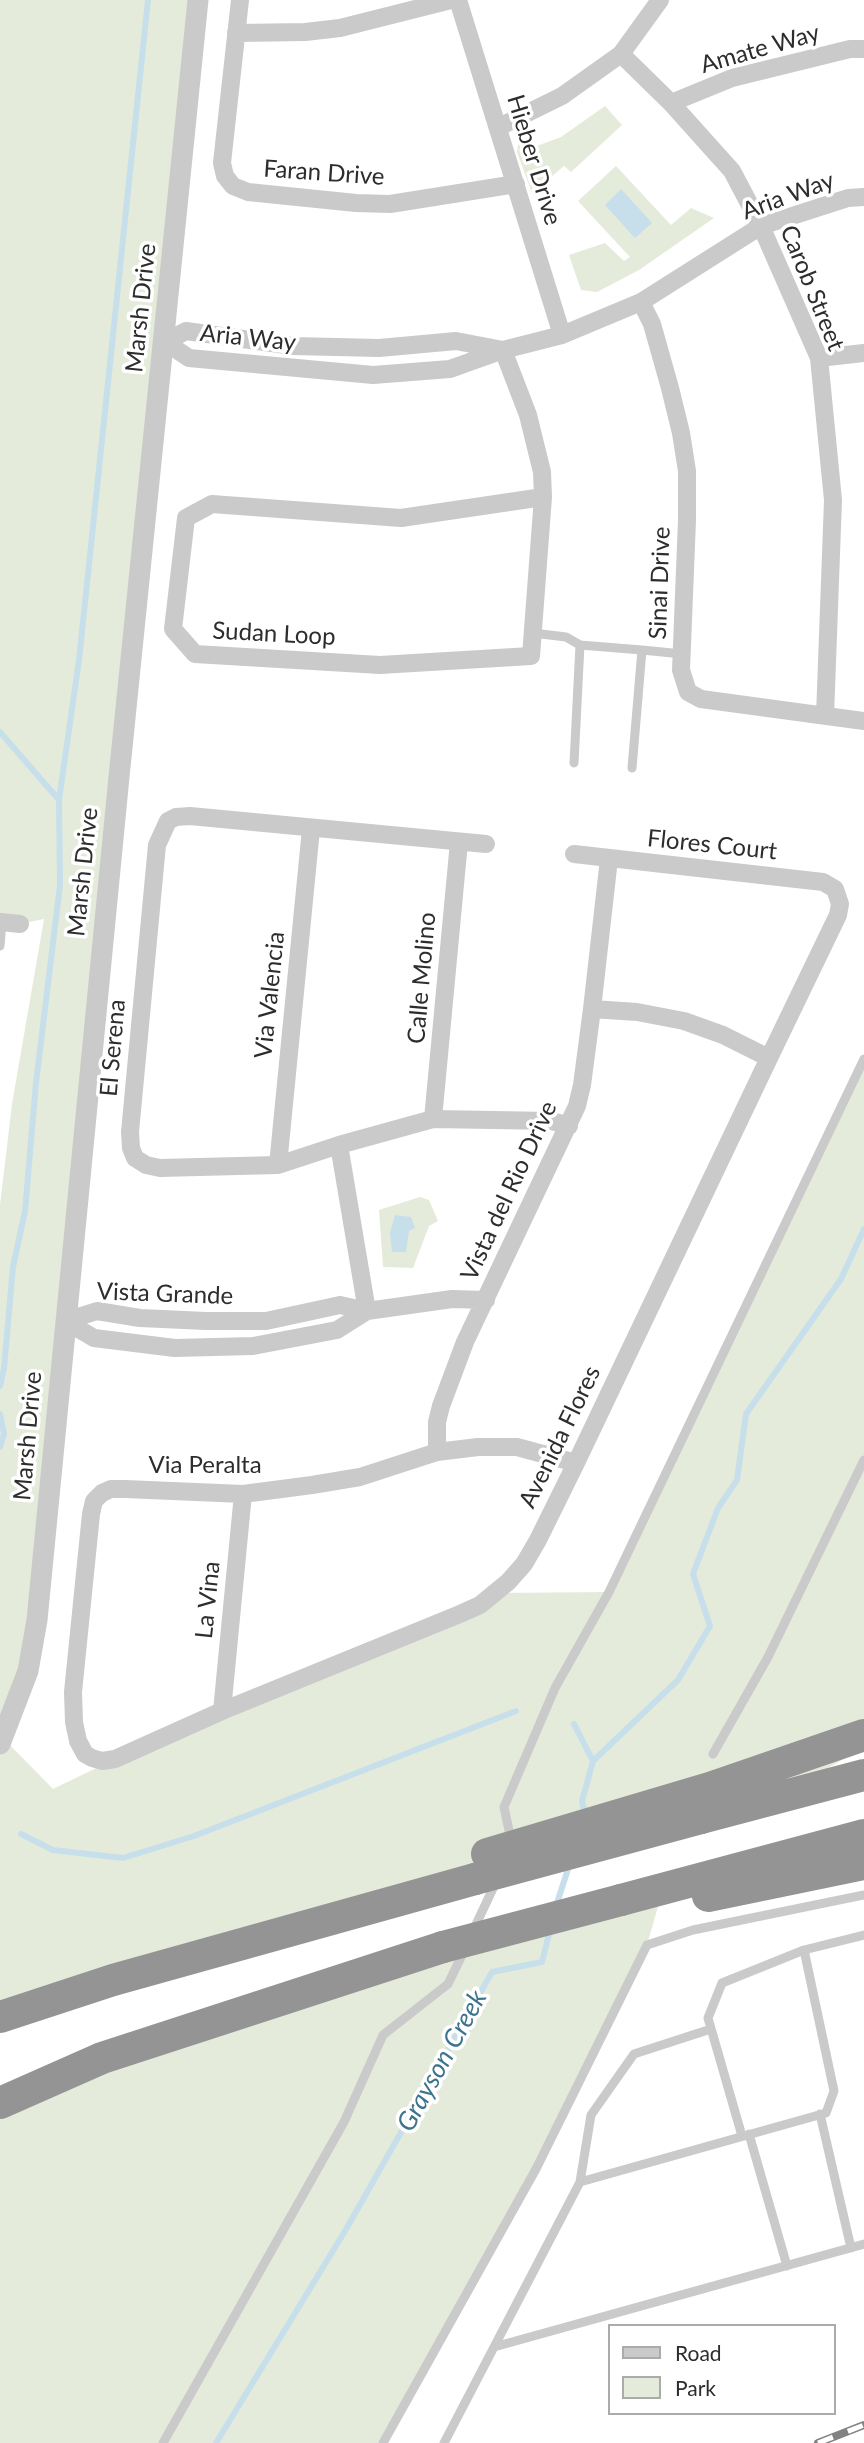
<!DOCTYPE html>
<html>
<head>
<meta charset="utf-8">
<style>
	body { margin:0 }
	#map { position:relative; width:864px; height:2443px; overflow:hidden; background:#fff; font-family:Lato,sans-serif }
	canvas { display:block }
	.legend { position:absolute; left:608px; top:2324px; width:228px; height:91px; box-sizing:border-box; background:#fff; border:2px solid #ababab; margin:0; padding:9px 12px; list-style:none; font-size:21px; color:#2d2d2d }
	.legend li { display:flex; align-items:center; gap:14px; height:35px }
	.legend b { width:35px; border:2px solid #ababab }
</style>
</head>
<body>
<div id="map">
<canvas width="864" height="2443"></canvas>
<ul class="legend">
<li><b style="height:9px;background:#cacaca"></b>Road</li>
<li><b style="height:19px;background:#e4ebda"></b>Park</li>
</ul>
</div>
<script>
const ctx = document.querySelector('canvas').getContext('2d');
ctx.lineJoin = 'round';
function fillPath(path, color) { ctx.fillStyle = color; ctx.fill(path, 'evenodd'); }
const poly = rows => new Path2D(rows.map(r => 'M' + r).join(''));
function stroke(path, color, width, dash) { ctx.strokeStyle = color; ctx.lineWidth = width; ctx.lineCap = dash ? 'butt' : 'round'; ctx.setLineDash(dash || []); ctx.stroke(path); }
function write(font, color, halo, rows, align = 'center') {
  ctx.font = font + ' Lato,sans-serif'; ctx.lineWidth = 7; ctx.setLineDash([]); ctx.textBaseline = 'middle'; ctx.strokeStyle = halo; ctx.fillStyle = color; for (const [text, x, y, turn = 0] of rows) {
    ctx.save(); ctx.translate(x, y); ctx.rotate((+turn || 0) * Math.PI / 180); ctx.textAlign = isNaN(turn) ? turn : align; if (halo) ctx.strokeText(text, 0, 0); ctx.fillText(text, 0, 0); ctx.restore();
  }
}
fillPath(poly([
	[0,0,197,0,37,1620,3,1738,53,1789,115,1759,495,1593,609,1592,864,1059,864,1747,784,1794,0,2022,0,1205,12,1104,44,919,20,924,0,922],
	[605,106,622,125,571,172,564,166,532,193,517,152,519,138,528,132,534,147,561,137],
	[616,166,671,225,691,208,714,218,639,270,597,292,581,290,569,255,605,243,624,261,630,257,578,201],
	[420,1197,429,1200,438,1221,429,1226,413,1268,383,1267,379,1210],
	[663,1889,647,1945,536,2169,383,2443,0,2443,0,2103]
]), '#e4ebda');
fillPath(poly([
	[621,189,652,223,635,238,605,205],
	[395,1215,411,1217,415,1228,409,1231,406,1252,392,1252,390,1233]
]), '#c6dfeb');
stroke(poly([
	[0,732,59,800],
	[0,1386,4,1368,13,1267,25,1211,36,1083,60,885,59,800,79,660,148,0],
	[0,1414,4,1434,0,1447],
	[574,1724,593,1761],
	[585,1814,582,1801,593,1761,678,1680,710,1626,693,1574,718,1508,737,1480,746,1414,841,1279,864,1229],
	[21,1834,53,1850,123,1858,194,1836,516,1711],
	[556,1906,570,1863],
	[216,2443,345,2231,492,1972,542,1962,550,1930]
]), '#c6dfeb', 6);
stroke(poly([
	[533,633,566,637,580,645,642,650],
	[574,763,580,645],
	[632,768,642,650,682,654],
	[0,946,2,922],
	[713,1754,768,1657,864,1460],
	[511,1840,504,1807,555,1688,609,1592,864,1059],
	[472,1933,496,1882],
	[820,2114,851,2248],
	[749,2134,787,2266],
	[742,2136,708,2018,722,1983,804,1950],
	[580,2182,591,2115,634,2054,711,2029],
	[494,2347,864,2244],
	[163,2443,344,2122,383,2035,448,1984,465,1949],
	[383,2443,536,2169,647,1945,693,1930,864,1895],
	[444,2443,580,2182,826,2113,834,2091,804,1950,864,1935]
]), '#cacaca', 9);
stroke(poly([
	[240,0,222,163,225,176,233,186,248,192,356,203,390,204,516,184],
	[458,0,562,335],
	[236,33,305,32,340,28,451,0],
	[621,54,671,103,732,171,761,226,819,358,833,500,825,716],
	[671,103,732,78,850,49,864,49],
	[499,127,562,96,621,54,660,0],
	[641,302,652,324,670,388,681,433,687,471,687,520,681,670,688,692,701,699,864,721],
	[186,331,293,346,379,348,456,341,503,350,450,369,373,375,189,358,165,342,186,331],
	[819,358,864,353],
	[543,497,531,656,380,665,195,654,173,629,186,518,212,504,401,518,543,497],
	[543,497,542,472,528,415,503,350,562,335,641,302,761,226,848,198,864,197],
	[486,844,190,816,176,817,168,821,157,845,130,1132,131,1148,135,1158,146,1165,160,1168,278,1165,339,1145,433,1119,552,1121,569,1126],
	[574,854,823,882,835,889,840,904,838,915,769,1058,576,1463,538,1540,524,1564,508,1582,480,1605,460,1614,222,1711,115,1759,102,1761,92,1758,85,1754,78,1741,74,1722,73,1692,91,1514,94,1501,102,1493,111,1489,125,1489,243,1494,312,1485,360,1477,437,1452,478,1447,517,1447,576,1463],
	[0,922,20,924],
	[592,1009,637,1012,684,1021,723,1035,769,1058],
	[433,1119,459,842],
	[339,1145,367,1311,452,1299,486,1300],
	[278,1165,311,829],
	[340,1305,367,1311,337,1330,253,1346,175,1348,94,1338,65,1321,97,1311,140,1318,206,1321,266,1321,340,1305],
	[437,1452,437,1422,441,1406,465,1342,577,1106,582,1085,592,1009,609,859],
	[222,1711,243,1494]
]), '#cacaca', 18);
stroke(poly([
	[0,1744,28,1671,37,1620,119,777,198,0]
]), '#cacaca', 21);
stroke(poly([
	[716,1786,864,1735],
	[701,1818,864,1775],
	[708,1896,864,1864],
	[621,1900,864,1835],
	[0,2017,113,1980,475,1879],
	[0,2103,102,2058,443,1947]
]), '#949494', 32);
const rail = poly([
	[818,2443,864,2425]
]);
stroke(rail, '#828282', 8);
stroke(rail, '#fff', 5, [16]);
stroke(poly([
	[487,1854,716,1786],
	[475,1879,701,1818],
	[443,1947,621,1900]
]), '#949494', 32);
write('24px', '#2d2d2d', '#fff', [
	["Amate Way",760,49,-16],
	["Hieber Drive",534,160,73],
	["Faran Drive",324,173,4],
	["Aria Way",788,196,-20],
	["Carob Street",812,288,68],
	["Marsh Drive",141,308,-84],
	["Aria Way",248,338,6],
	["Sinai Drive",660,583,-88],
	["Sudan Loop",274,634,3],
	["Flores Court",712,845,6],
	["Marsh Drive",83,872,-84],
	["Calle Molino",422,978,-85],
	["Via Valencia",270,995,-84],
	["El Serena",113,1048,-85],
	["Vista del Rio Drive",509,1191,-65],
	["Vista Grande",165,1294,2],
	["Marsh Drive",28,1436,-85],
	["Avenida Flores",560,1437,-64],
	["Via Peralta",205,1465],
	["La Vina",208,1600,-84]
]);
write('italic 26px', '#3c748e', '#fff', [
	["Grayson Creek",442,2061,-61]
]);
</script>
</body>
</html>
